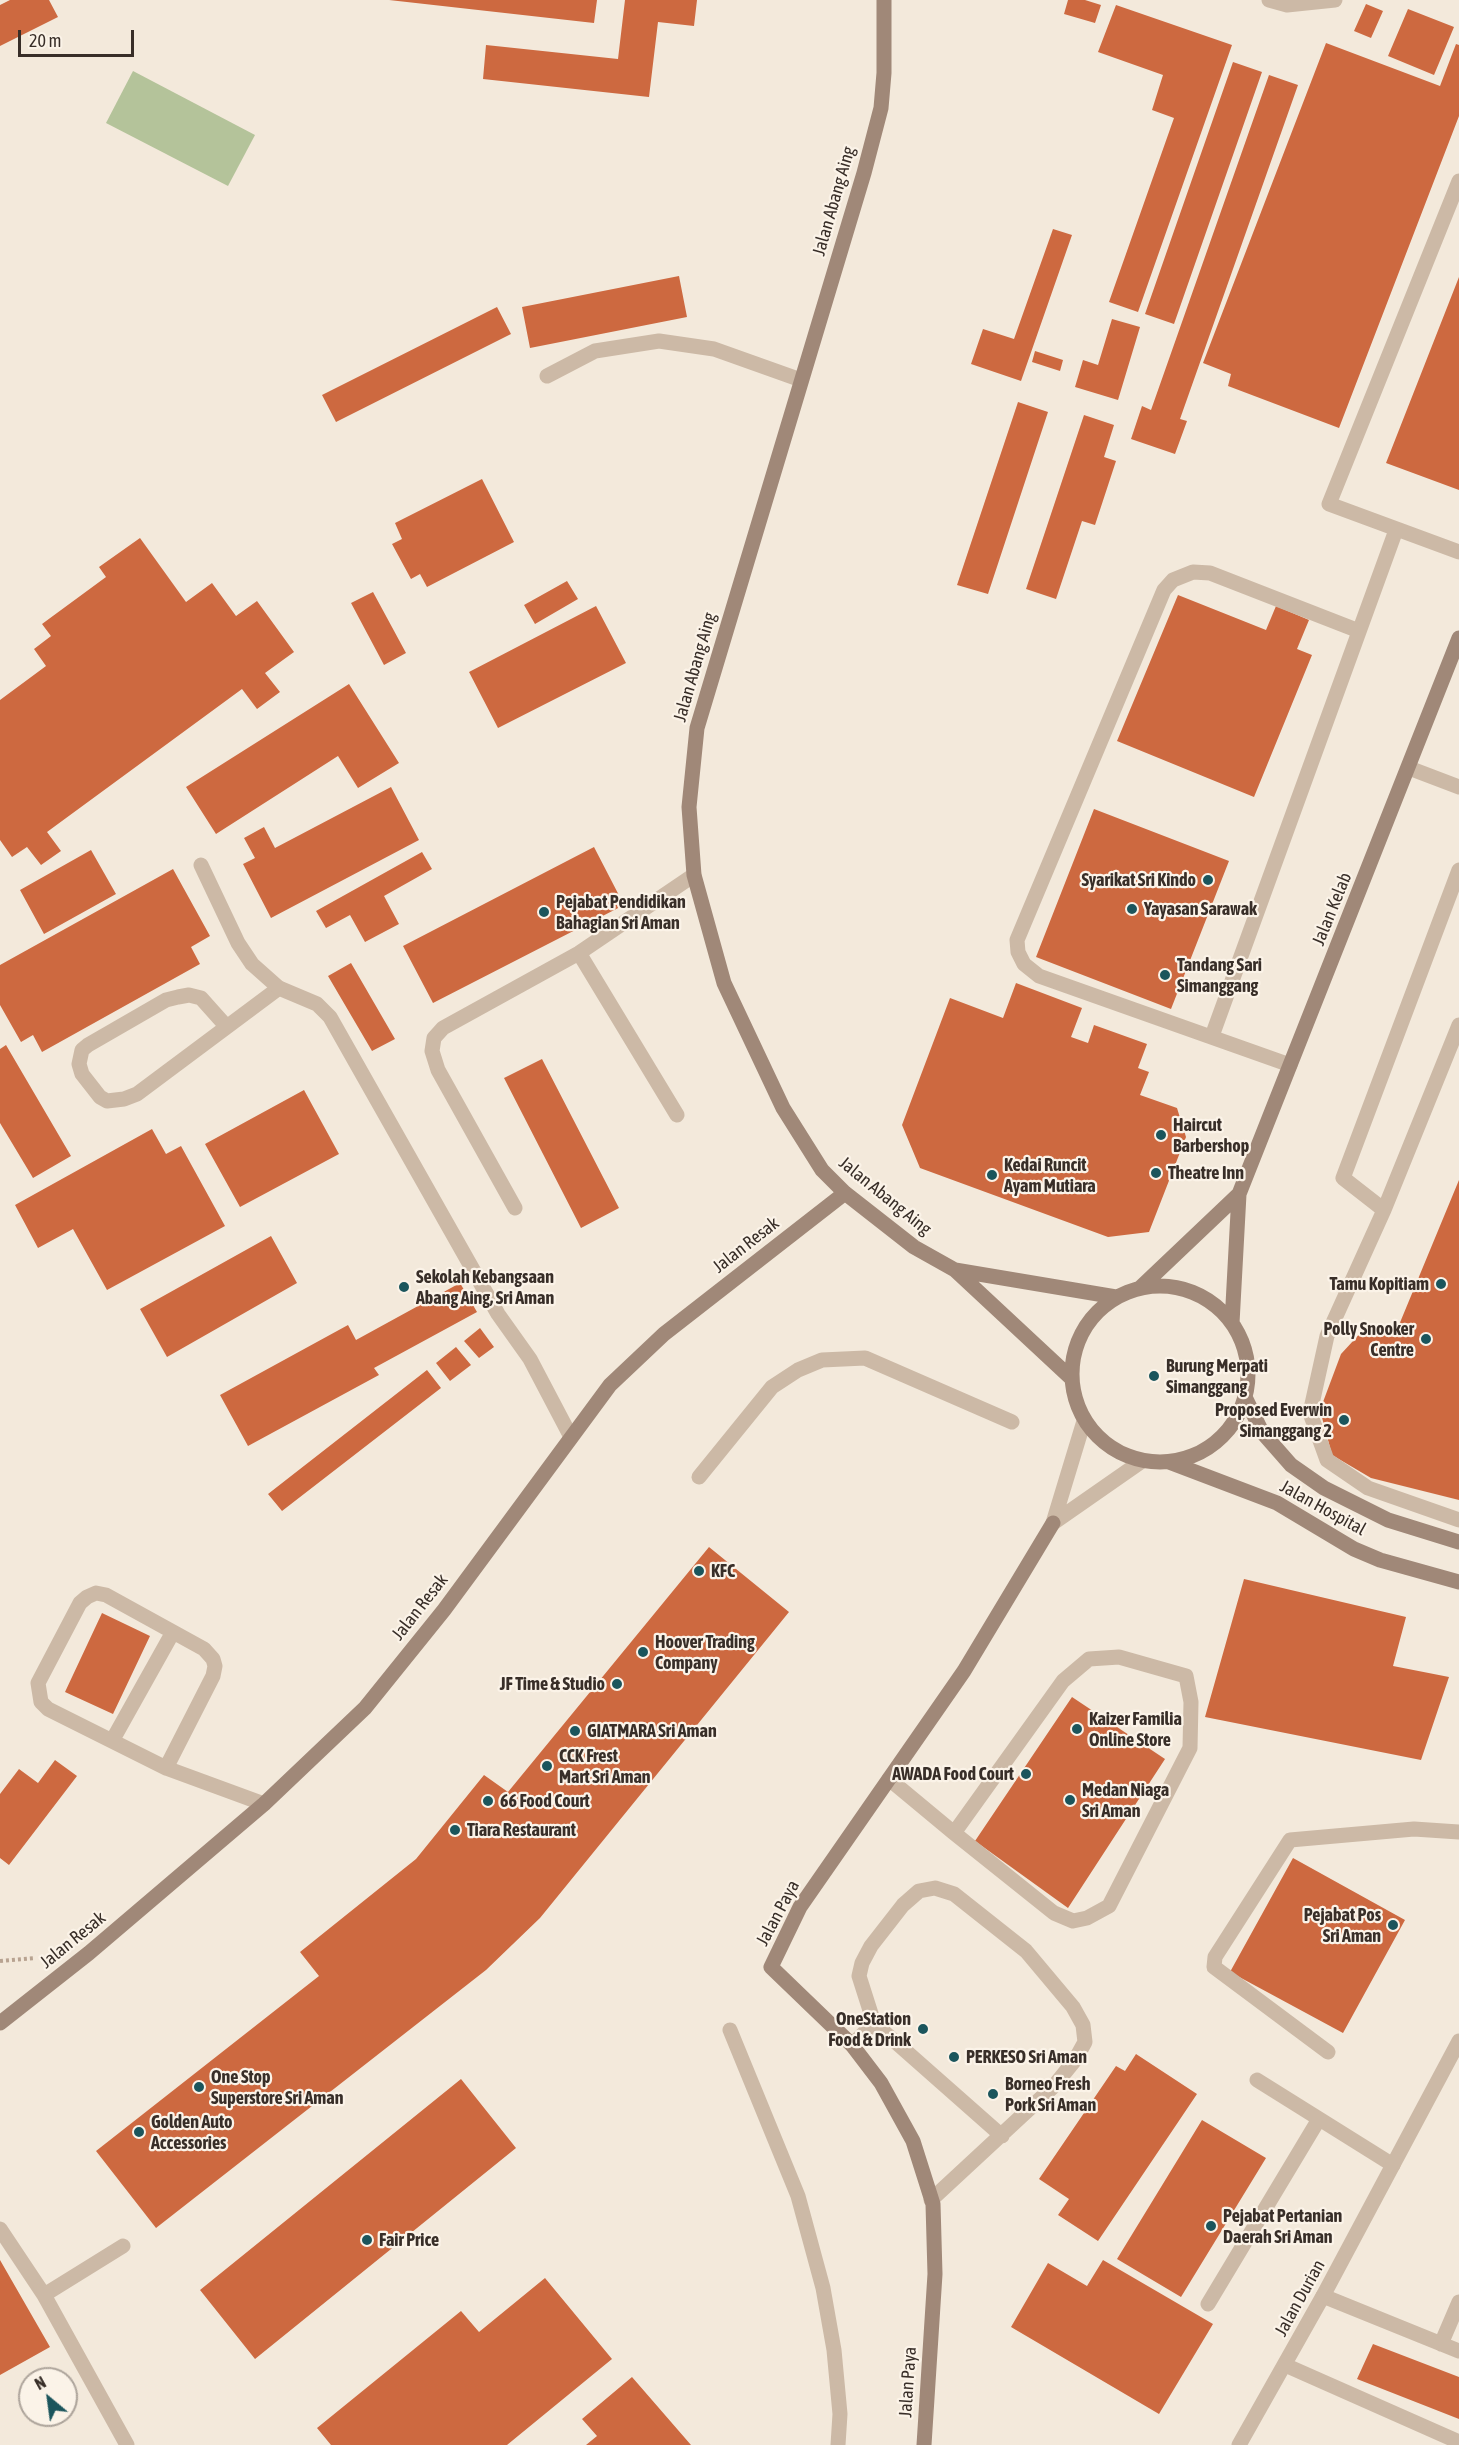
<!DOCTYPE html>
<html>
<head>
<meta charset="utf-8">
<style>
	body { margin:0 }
	#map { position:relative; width:1459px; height:2445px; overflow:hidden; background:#f3e9db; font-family:"Asap Condensed",sans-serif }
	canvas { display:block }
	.north { position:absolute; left:18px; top:2367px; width:60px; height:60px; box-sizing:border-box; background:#fbf3e8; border:2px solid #ada49b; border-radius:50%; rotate:331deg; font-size:16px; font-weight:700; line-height:24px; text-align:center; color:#382e28 }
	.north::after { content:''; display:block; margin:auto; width:21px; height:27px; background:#1b555c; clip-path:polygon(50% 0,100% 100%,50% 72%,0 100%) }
	.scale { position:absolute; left:18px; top:30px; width:116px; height:27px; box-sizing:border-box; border:3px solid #382e28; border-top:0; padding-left:8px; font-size:18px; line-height:21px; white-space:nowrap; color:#382e28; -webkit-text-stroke:4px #fbf3e8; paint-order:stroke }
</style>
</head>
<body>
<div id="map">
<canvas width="1459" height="2445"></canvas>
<div class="north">N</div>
<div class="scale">20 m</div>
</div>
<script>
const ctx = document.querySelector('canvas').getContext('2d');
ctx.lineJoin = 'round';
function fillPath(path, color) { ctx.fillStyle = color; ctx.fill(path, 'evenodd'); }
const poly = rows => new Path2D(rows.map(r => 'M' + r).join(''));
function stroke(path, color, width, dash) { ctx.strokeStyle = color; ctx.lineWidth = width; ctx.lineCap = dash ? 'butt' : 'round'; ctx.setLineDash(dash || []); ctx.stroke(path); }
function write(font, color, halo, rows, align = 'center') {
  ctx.font = font + ' "Asap Condensed",sans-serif'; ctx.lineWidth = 4.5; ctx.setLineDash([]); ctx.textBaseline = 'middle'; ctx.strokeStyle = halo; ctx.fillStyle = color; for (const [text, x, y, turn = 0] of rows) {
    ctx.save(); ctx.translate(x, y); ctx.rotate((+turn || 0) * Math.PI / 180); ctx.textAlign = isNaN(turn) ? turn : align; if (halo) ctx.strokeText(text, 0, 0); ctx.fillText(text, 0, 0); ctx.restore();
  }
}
fillPath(poly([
	[133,71,255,135,228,186,106,123]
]), '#b4c39a');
fillPath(poly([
	[10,0,49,0,58,17,0,46,0,5],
	[389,0,597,0,594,23],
	[625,0,697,0,694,26,658,22,649,97,483,79,486,45,618,59],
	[1068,0,1085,0,1101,5,1095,23,1064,14],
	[1366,4,1383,11,1371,38,1354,31],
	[1116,5,1232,45,1138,312,1109,302,1174,118,1152,110,1163,75,1098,52],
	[1408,9,1454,27,1434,75,1388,56],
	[1326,43,1440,86,1456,44,1459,45,1459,116,1339,428,1228,386,1231,374,1203,363],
	[1233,62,1262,72,1174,324,1145,314],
	[1269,75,1298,85,1180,419,1187,421,1175,454,1131,439,1142,406,1151,410],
	[1053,229,1072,235,1021,381,971,364,983,329,1014,339],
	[679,276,687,317,530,348,522,307],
	[1459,277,1459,490,1386,463],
	[497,307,511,334,336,422,322,395],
	[1112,319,1140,327,1118,400,1075,387,1083,360,1098,365],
	[1035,351,1063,360,1060,371,1032,362],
	[1018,402,1048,412,988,594,957,585],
	[1084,415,1114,425,1104,457,1116,461,1095,525,1082,521,1056,599,1026,589],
	[482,479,514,542,427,587,420,574,411,579,392,544,402,539,395,523],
	[140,538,186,602,212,583,236,616,257,601,294,652,265,673,280,692,257,709,242,689,47,832,61,851,41,865,27,847,12,857,0,840,0,700,46,666,34,649,51,636,42,624,106,577,99,567],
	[567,581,578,599,535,624,524,605],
	[373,592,406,653,384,665,351,603],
	[1178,595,1266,630,1276,606,1309,620,1297,649,1312,655,1254,797,1117,741],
	[596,606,626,663,498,728,469,672],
	[349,684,399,763,358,788,338,756,216,834,186,787],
	[391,787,419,840,271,918,243,864,255,858,244,838,264,827,275,848],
	[1094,809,1229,861,1171,1009,1036,957],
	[594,847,624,905,433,1003,403,946],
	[91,850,116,894,44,934,20,890],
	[422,852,432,869,384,896,399,924,365,942,350,915,326,928,316,911],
	[173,869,210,936,191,947,200,964,42,1052,33,1035,21,1042,0,1005,0,965],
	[351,963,395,1039,372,1051,328,976],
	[1016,983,1082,1008,1071,1037,1088,1043,1094,1025,1147,1044,1138,1068,1149,1072,1140,1095,1177,1108,1186,1137,1149,1232,1108,1237,920,1168,902,1125,950,998,1003,1018],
	[6,1045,71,1156,33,1178,0,1123,0,1049],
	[542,1059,619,1208,581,1228,504,1078],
	[304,1090,339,1154,240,1207,205,1144],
	[152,1129,166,1154,181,1146,225,1226,107,1290,73,1229,38,1248,15,1205],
	[1459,1180,1459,1500,1371,1478,1332,1455,1320,1410,1341,1354,1365,1328,1394,1337],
	[271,1236,297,1283,167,1357,140,1309],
	[460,1283,477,1312,374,1368,379,1375,248,1446,220,1395,348,1325,356,1340],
	[480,1328,494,1347,479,1358,464,1341],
	[456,1347,471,1365,450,1381,436,1363],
	[427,1370,441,1388,282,1511,268,1494],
	[709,1547,789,1612,540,1918,486,1970,156,2228,96,2151,319,1976,300,1952,416,1859,484,1775,508,1792],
	[1244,1579,1406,1617,1393,1666,1449,1677,1421,1760,1205,1717],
	[102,1613,150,1636,113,1714,65,1692],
	[1072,1697,1165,1759,1068,1908,975,1841],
	[55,1760,77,1776,9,1865,0,1858,0,1794,19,1769,38,1783],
	[1293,1858,1405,1920,1343,2033,1230,1972],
	[1136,2054,1197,2094,1098,2241,1058,2215,1069,2199,1039,2179,1116,2066,1125,2071],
	[461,2079,516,2148,255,2359,200,2290],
	[1202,2120,1266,2158,1181,2297,1117,2259],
	[0,2260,50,2347,0,2375],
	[1103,2260,1213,2324,1159,2414,1011,2327,1048,2263,1087,2286],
	[545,2278,612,2359,507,2445,331,2445,317,2428,461,2311,479,2332],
	[1373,2344,1459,2377,1459,2419,1357,2379],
	[632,2377,691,2445,586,2445,597,2436,582,2419]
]), '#cd6940');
stroke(poly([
	[0,1961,35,1958]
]), '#b8a391', 4, [3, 3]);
stroke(poly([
	[1269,0,1287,5,1335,0],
	[1459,181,1329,504,1459,552],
	[547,376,595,351,659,341,714,349,801,380],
	[1409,768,1459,787],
	[579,953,677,1115],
	[1459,1025,1384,1210,1327,1336,1310,1413,1327,1460,1368,1488,1459,1520],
	[226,1026,201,998,189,995,178,997,166,1000,88,1045,82,1050,79,1064,82,1074,100,1097,107,1101,124,1099,137,1094,279,988],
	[1212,1036,1396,530],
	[1290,1065,1039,976,1024,964,1018,952,1017,940,1164,590,1173,580,1193,572,1210,573,1359,631],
	[515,1208,438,1070,432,1051,434,1038,443,1028,579,953,694,875],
	[1384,1210,1343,1178,1459,870],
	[699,1477,772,1387,798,1370,822,1360,865,1358,1012,1422],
	[112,1741,173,1632],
	[166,1768,213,1676,215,1666,213,1659,204,1649,106,1595,96,1593,87,1597,80,1603,38,1683,41,1702,48,1709,166,1768,264,1804],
	[889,1779,954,1833,1054,1913,1073,1921,1087,1918,1109,1906,1190,1748,1191,1702,1186,1676,1119,1657,1089,1659,1063,1681,954,1833],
	[874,2023,1002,2136],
	[730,2030,798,2196,823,2288,834,2350,840,2414,838,2445],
	[852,2045,874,2023,859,1976,862,1963,871,1946,903,1905,919,1891,935,1888,954,1894,1026,1951,1073,2007,1083,2025,1085,2042,1075,2060,1054,2086,931,2200],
	[1328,2052,1214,1967,1215,1957,1290,1840,1414,1829,1459,1832],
	[1257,2080,1393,2165],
	[0,2229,44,2295],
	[123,2246,44,2295,127,2445],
	[1323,2296,1459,2351],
	[1208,2304,1319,2119],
	[1441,2344,1459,2302],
	[1285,2365,1459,2442]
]), '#ccb9a6', 15);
stroke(poly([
	[201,865,238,943,252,964,279,988,317,1004,330,1017,498,1314,530,1359,571,1437],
	[1053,1523,1142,1461],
	[1053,1523,1084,1421],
	[1239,2445,1323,2296,1459,2041]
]), '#ccb9a6', 15);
stroke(poly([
	[884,0,884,73,881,108,864,173,697,728,689,807,694,875,724,983,783,1108,822,1170,845,1193,914,1247,955,1270,1071,1378],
	[955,1270,1116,1297],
	'1072 1374a88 88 0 1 1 176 0a88 88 0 1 1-176 0Z',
	[1140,1288,1239,1194],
	[1232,1323,1239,1194,1459,638],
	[1245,1397,1262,1432,1291,1465,1324,1488,1388,1520,1459,1542],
	[1169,1462,1277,1503,1354,1549,1380,1560,1459,1582],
	[0,2023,89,1953,264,1804,365,1708,444,1610,610,1385,664,1334,845,1193],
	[924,2445,935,2274,933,2204,913,2141,881,2083,852,2045,771,1967,800,1907,964,1671,1053,1523]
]), '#a08878', 15);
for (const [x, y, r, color] of [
	[1208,880,6,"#1b555c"],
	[1132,909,6,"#1b555c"],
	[544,912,6,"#1b555c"],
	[1165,975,6,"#1b555c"],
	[1161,1135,6,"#1b555c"],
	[1156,1173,6,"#1b555c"],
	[992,1175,6,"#1b555c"],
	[1441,1284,6,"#1b555c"],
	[404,1287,6,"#1b555c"],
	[1426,1339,6,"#1b555c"],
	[1154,1376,6,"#1b555c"],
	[1344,1420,6,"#1b555c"],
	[699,1571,6,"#1b555c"],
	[643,1652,6,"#1b555c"],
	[617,1684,6,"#1b555c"],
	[1077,1729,6,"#1b555c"],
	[575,1731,6,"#1b555c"],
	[547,1766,6,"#1b555c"],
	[1026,1774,6,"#1b555c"],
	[1070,1800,6,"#1b555c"],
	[488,1801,6,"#1b555c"],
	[455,1830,6,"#1b555c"],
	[1393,1925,6,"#1b555c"],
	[923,2029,6,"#1b555c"],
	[954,2057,6,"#1b555c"],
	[199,2087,6,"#1b555c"],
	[993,2094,6,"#1b555c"],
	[139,2132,6,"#1b555c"],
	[1211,2226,6,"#1b555c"],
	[367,2240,6,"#1b555c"]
]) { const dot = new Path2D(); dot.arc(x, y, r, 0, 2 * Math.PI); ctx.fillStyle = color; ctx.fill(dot); stroke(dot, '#fbf3e8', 2); }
write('18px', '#382e28', '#fbf3e8', [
	["Jalan Abang Aing",834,201,-74],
	["Jalan Abang Aing",695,667,-74],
	["Jalan Kelab",1332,909,-68],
	["Jalan Abang Aing",885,1196,39],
	["Jalan Resak",746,1245,-38],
	["Jalan Hospital",1323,1508,29],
	["Jalan Resak",420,1607,-52],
	["Jalan Paya",778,1913,-62],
	["Jalan Resak",73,1940,-39],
	["Jalan Durian",1300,2298,-61],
	["Jalan Paya",908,2382,-86]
]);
write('bold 18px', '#382e28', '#fbf3e8', [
	["Syarikat Sri Kindo",1196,880,"right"],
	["Pejabat Pendidikan",556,902],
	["Bahagian Sri Aman",556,923],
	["Yayasan Sarawak",1144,909],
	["Tandang Sari",1177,965],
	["Simanggang",1177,986],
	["Haircut",1173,1125],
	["Barbershop",1173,1146],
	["Kedai Runcit",1004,1165],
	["Ayam Mutiara",1004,1186],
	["Theatre Inn",1168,1173],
	["Sekolah Kebangsaan",416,1277],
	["Abang Aing, Sri Aman",416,1298],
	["Tamu Kopitiam",1429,1284,"right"],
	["Polly Snooker",1414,1329,"right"],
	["Centre",1414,1350,"right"],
	["Burung Merpati",1166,1366],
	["Simanggang",1166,1387],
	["Proposed Everwin",1332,1410,"right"],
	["Simanggang 2",1332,1431,"right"],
	["KFC",711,1571],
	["Hoover Trading",655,1642],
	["Company",655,1663],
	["JF Time & Studio",605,1684,"right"],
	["Kaizer Familia",1089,1719],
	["Online Store",1089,1740],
	["GIATMARA Sri Aman",587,1731],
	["CCK Frest",559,1756],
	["Mart Sri Aman",559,1777],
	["AWADA Food Court",1014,1774,"right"],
	["Medan Niaga",1082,1790],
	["Sri Aman",1082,1811],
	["66 Food Court",500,1801],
	["Tiara Restaurant",467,1830],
	["Pejabat Pos",1381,1915,"right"],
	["Sri Aman",1381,1936,"right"],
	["OneStation",911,2019,"right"],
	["Food & Drink",911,2040,"right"],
	["PERKESO Sri Aman",966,2057],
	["One Stop",211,2077],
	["Superstore Sri Aman",211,2098],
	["Borneo Fresh",1005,2084],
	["Pork Sri Aman",1005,2105],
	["Golden Auto",151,2122],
	["Accessories",151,2143],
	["Pejabat Pertanian",1223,2216],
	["Daerah Sri Aman",1223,2237],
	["Fair Price",379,2240]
], 'left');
</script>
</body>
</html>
